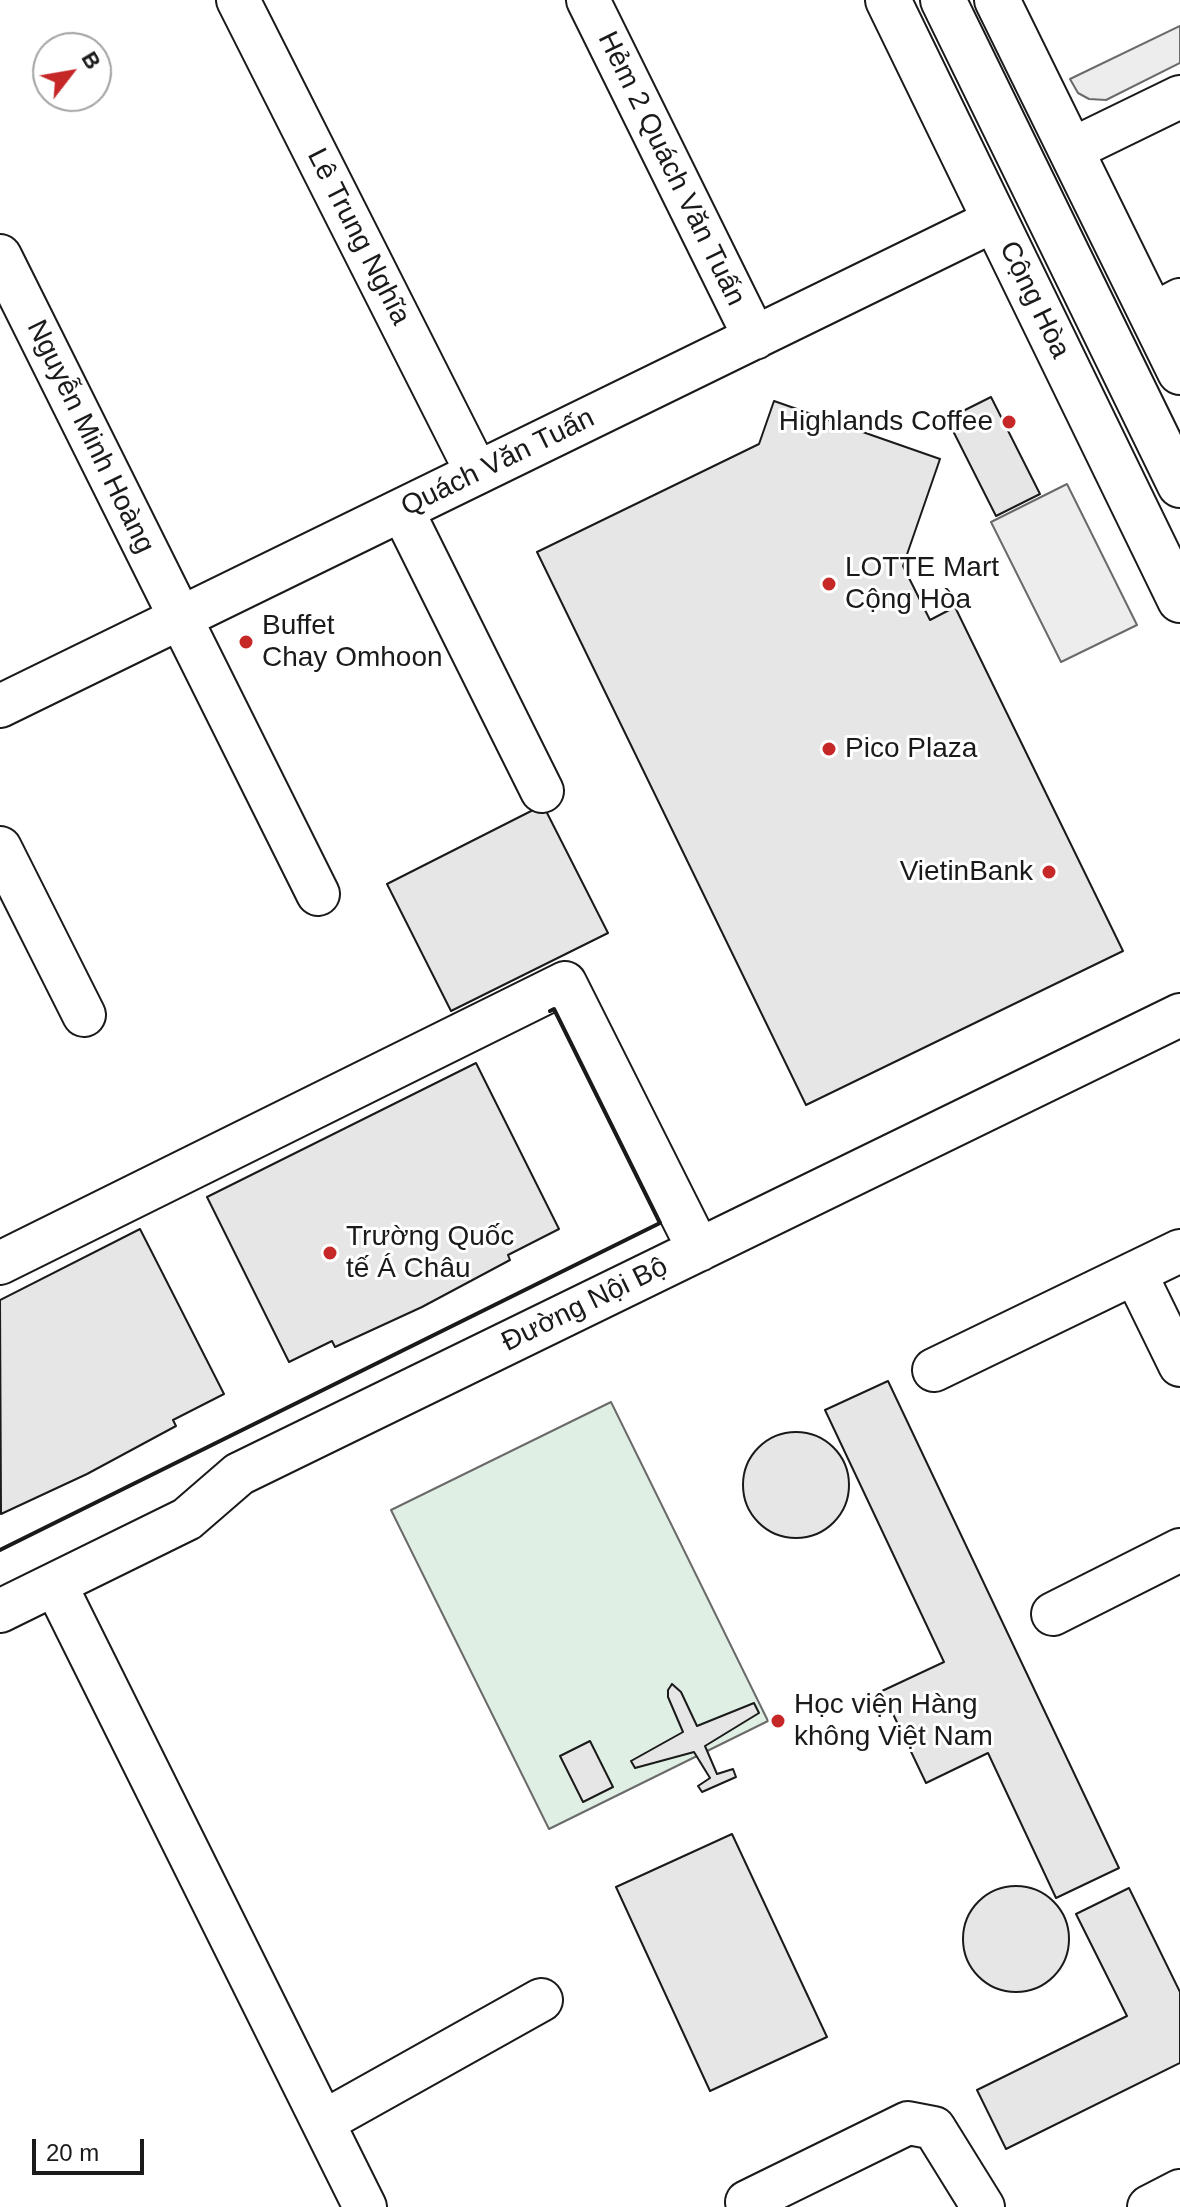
<!DOCTYPE html>
<html>
<head>
<meta charset="utf-8">
<style>
	body { margin:0 }
	#map { position:relative; width:1180px; height:2207px; overflow:hidden; background:#fff; font-family:Helvetica,sans-serif }
	canvas { display:block }
	.north { position:absolute; left:32px; top:32px; width:80px; height:80px; box-sizing:border-box; background:#fff; border:2px solid #a3a3a3; border-radius:50%; rotate:59deg; font-size:22px; font-weight:700; line-height:32px; text-align:center; color:#1a1a1a }
	.north::after { content:''; display:block; margin:auto; width:28px; height:36px; background:#c62828; clip-path:polygon(50% 0,100% 100%,50% 72%,0 100%) }
	.scale { position:absolute; left:32px; top:2139px; width:112px; height:36px; box-sizing:border-box; border:4px solid #1a1a1a; border-top:0; padding-left:10px; font-size:24px; line-height:28px; white-space:nowrap; color:#1a1a1a; -webkit-text-stroke:6px #fff; paint-order:stroke }
</style>
</head>
<body>
<div id="map">
<canvas width="1180" height="2207"></canvas>
<div class="north">B</div>
<div class="scale">20 m</div>
</div>
<script>
const ctx = document.querySelector('canvas').getContext('2d');
ctx.lineJoin = 'round';
function fillPath(path, color) { ctx.fillStyle = color; ctx.fill(path, 'evenodd'); }
const poly = rows => new Path2D(rows.map(r => 'M' + r).join(''));
function stroke(path, color, width, dash) { ctx.strokeStyle = color; ctx.lineWidth = width; ctx.lineCap = dash ? 'butt' : 'round'; ctx.setLineDash(dash || []); ctx.stroke(path); }
function write(font, color, halo, rows, align = 'center') {
  ctx.font = font + ' Helvetica,sans-serif'; ctx.lineWidth = 6; ctx.setLineDash([]); ctx.textBaseline = 'middle'; ctx.strokeStyle = halo; ctx.fillStyle = color; for (const [text, x, y, turn = 0] of rows) {
    ctx.save(); ctx.translate(x, y); ctx.rotate((+turn || 0) * Math.PI / 180); ctx.textAlign = isNaN(turn) ? turn : align; if (halo) ctx.strokeText(text, 0, 0); ctx.fillText(text, 0, 0); ctx.restore();
  }
}
const green = poly([
	[611,1402,768,1721,549,1829,391,1510,611,1402]
]);
fillPath(green, '#e0efe3');
stroke(green, '#6a6a6a', 2);
const parking = poly([
	[1180,26,1180,63,1106,100,1089,99,1078,93,1070,79,1180,26],
	[1067,484,1137,625,1061,662,991,522,1067,484]
]);
fillPath(parking, '#ededed');
stroke(parking, '#6a6a6a', 2);
const building = poly([
	[991,397,1040,494,996,516,947,419,991,397],
	[774,401,940,459,903,566,930,620,955,607,1123,951,806,1105,537,552,759,444,774,401],
	[543,805,608,933,451,1011,387,884,543,805],
	[476,1063,559,1229,508,1255,510,1260,422,1307,335,1347,332,1341,289,1362,207,1197,476,1063],
	[140,1229,224,1394,173,1420,176,1426,87,1474,1,1514,0,1300,140,1229],
	[888,1381,1119,1868,1056,1898,988,1753,926,1783,882,1691,944,1662,825,1410,888,1381],
	'743 1485a53 53 0 1 1 106 0a53 53 0 1 1-106 0Z',
	[672,1684,681,1692,697,1726,754,1703,759,1713,705,1746,717,1774,733,1769,736,1777,702,1792,698,1786,710,1778,694,1752,635,1768,631,1761,683,1732,668,1697,668,1690,672,1684],
	[590,1741,613,1787,583,1802,560,1756,590,1741],
	[732,1834,827,2037,710,2091,616,1887,732,1834],
	'963 1939a53 53 0 1 1 106 0a53 53 0 1 1-106 0Z',
	[1129,1888,1180,1992,1180,2063,1006,2149,977,2090,1127,2016,1076,1914,1129,1888]
]);
fillPath(building, '#e6e6e6');
stroke(building, '#1a1a1a', 2);
const minor = poly([
	[238,0,477,473],
	[588,0,755,338],
	[1071,150,1180,97],
	[0,256,318,894],
	[1152,315,1180,300],
	[402,510,542,791],
	[0,706,995,220],
	[0,848,84,1015],
	[0,1263,565,983,699,1250],
	[1135,1273,1180,1365],
	[934,1370,1180,1251],
	[55,1584,365,2207],
	[0,1611,187,1519,239,1474,1180,1015],
	[1053,1614,1180,1550],
	[323,2122,541,2000],
	[747,2202,908,2123,934,2128,983,2207],
	[1149,2207,1180,2191]
]);
const major = poly([
	[888,0,1180,600],
	[943,0,1180,485],
	[997,0,1180,372]
]);
stroke(minor, '#1a1a1a', 46);
stroke(major, '#1a1a1a', 48);
stroke(minor, '#fff', 42);
stroke(major, '#fff', 44);
stroke(poly([
	[0,1550,660,1223,554,1009,550,1011]
]), '#1a1a1a', 4);
for (const [x, y, r, color] of [
	[1009,422,8,"#c62828"],
	[829,584,8,"#c62828"],
	[246,642,8,"#c62828"],
	[829,749,8,"#c62828"],
	[1049,872,8,"#c62828"],
	[330,1253,8,"#c62828"],
	[778,1721,8,"#c62828"]
]) { const dot = new Path2D(); dot.arc(x, y, r, 0, 2 * Math.PI); ctx.fillStyle = color; ctx.fill(dot); stroke(dot, '#fff', 3); }
write('28px', '#1a1a1a', '#fff', [
	["Hẻm 2 Quách Văn Tuấn",671,169,64],
	["Lê Trung Nghĩa",358,237,63],
	["Cộng Hòa",1034,300,64],
	["Nguyễn Minh Hoàng",90,437,64],
	["Quách Văn Tuấn",498,463,-26],
	["Đường Nội Bộ",585,1305,-26]
]);
write('28px', '#1a1a1a', '#fff', [
	["Highlands Coffee",993,422,"right"],
	["LOTTE Mart",845,568],
	["Cộng Hòa",845,600],
	["Buffet",262,626],
	["Chay Omhoon",262,658],
	["Pico Plaza",845,749],
	["VietinBank",1033,872,"right"],
	["Trường Quốc",346,1237],
	["tế Á Châu",346,1269],
	["Học viện Hàng",794,1705],
	["không Việt Nam",794,1737]
], 'left');
</script>
</body>
</html>
